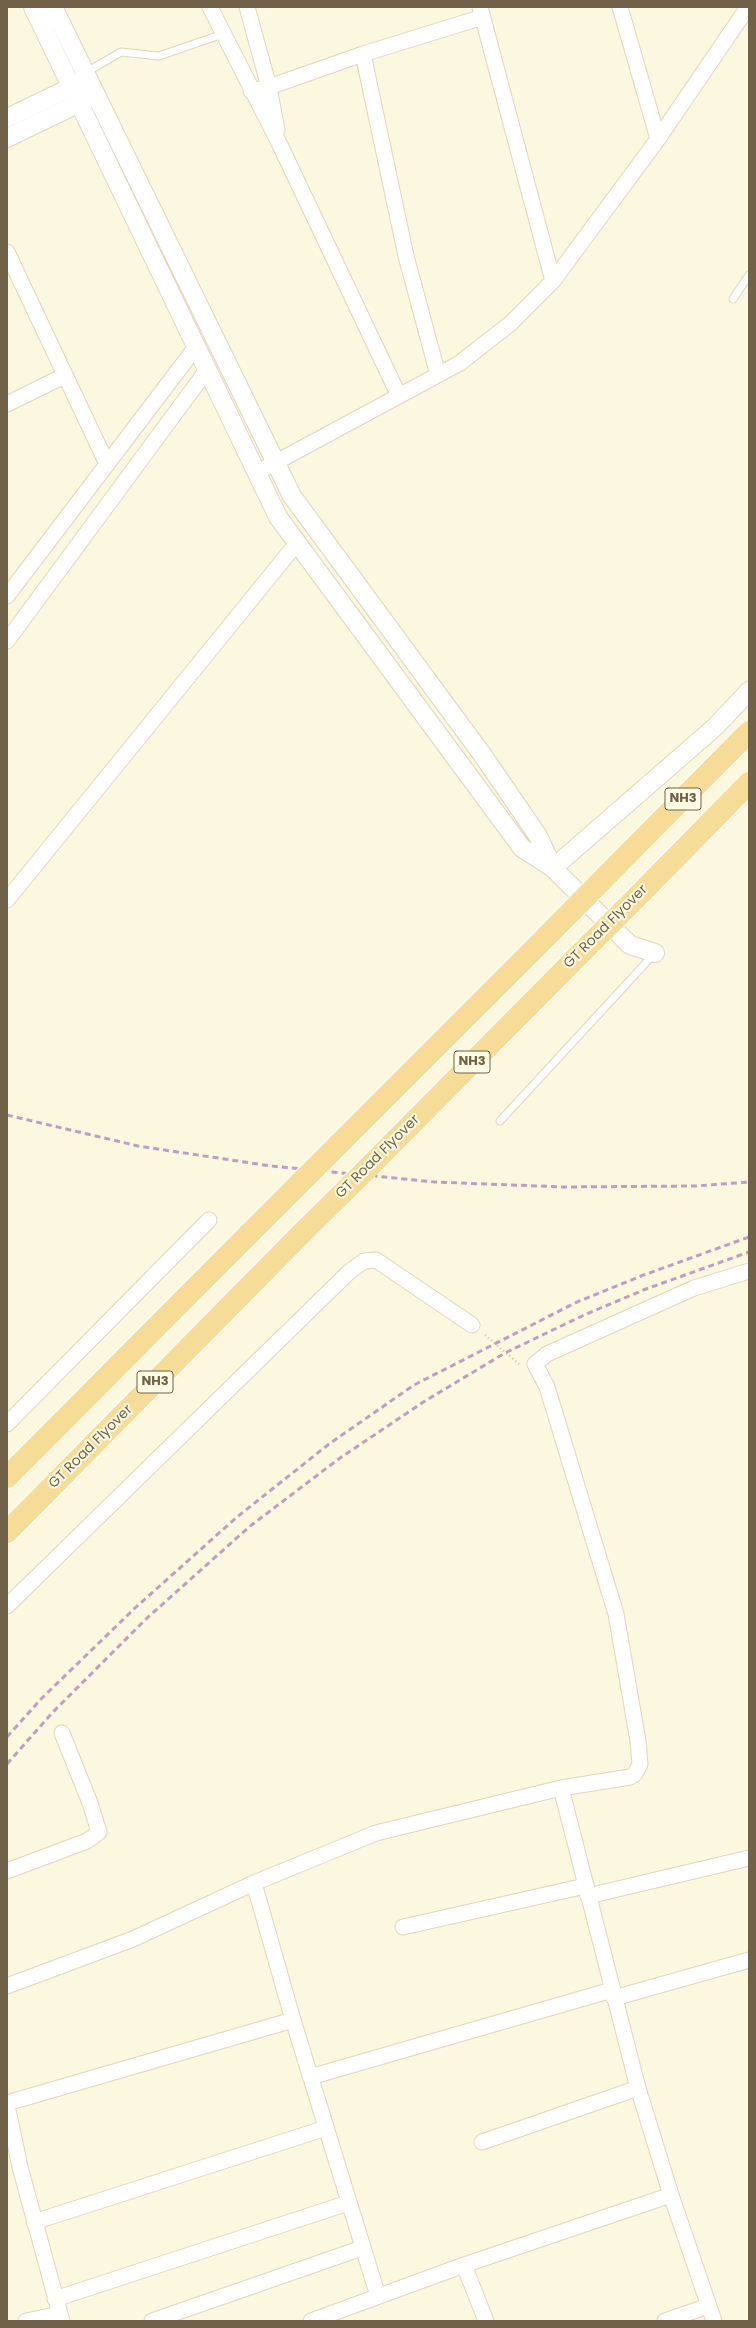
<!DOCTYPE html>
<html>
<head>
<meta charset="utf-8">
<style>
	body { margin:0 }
	#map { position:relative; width:756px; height:2328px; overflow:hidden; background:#fbf8df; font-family:Poppins,sans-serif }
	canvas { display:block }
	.frame { position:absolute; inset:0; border:8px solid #716148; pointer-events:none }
</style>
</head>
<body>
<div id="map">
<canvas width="756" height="2328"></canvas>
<div class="frame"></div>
</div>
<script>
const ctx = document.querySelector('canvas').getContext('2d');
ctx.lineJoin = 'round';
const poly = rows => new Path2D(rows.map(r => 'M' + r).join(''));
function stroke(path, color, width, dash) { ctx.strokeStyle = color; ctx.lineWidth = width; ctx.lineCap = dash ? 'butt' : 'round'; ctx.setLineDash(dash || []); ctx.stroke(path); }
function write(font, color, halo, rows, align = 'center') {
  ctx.font = font + ' Poppins,sans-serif'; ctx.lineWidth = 4; ctx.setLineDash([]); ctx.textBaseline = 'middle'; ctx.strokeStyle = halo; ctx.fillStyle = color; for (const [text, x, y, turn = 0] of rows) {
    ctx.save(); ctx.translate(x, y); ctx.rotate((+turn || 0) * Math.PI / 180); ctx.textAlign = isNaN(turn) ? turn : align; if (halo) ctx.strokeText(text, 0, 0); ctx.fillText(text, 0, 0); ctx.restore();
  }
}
const service = poly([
	[85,73,121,52,159,56,223,34],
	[733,299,749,275],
	[500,1121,655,953]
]);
const minor = poly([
	[210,7,280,145,399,396],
	[247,7,269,87,277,130],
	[480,7,553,281],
	[620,7,658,139],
	[363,54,406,256,438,375],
	[251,91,269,87,363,54,483,17],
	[7,252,107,464],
	[7,404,64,376],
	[256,473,460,363,511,323,553,281,658,139,748,7],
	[7,596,196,347],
	[7,641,207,370],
	[7,900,297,543],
	[7,1424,209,1220],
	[7,1606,349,1272,364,1261,376,1260,472,1325],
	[561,1788,638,2088,671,2195,714,2321],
	[7,1871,87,1841,99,1832,90,1803,62,1733],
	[254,1883,293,2020,378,2296],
	[588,1896,749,1858],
	[403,1927,585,1886],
	[7,1986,133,1939,254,1883,376,1833,561,1788,630,1777,635,1774,640,1764,638,1741,616,1614,547,1387,535,1364,547,1354,694,1288,749,1271],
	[614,1998,749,1960],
	[310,2077,612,1990],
	[7,2103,293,2020],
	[7,2105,20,2167,62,2321],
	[482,2142,638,2088],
	[34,2222,326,2128],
	[464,2265,486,2321],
	[55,2299,348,2203],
	[26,2321,60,2314],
	[152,2321,362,2248],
	[311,2321,464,2265,671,2195],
	[665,2321,708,2306]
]);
const tertiary = poly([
	[33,7,278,517,522,848,553,868],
	[53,7,292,496,484,757,538,836,553,868],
	[7,118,82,82],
	[7,138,90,98],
	[655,953,630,945,553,868,715,727,749,691]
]);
const trunk = poly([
	[617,865,749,732],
	[640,894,749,783],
	[338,1145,548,935],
	[367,1169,578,956],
	[7,1477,250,1233],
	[7,1532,303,1232]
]);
stroke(service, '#dfd5bc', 9);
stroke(minor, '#dfd5bc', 17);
stroke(tertiary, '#dfd5bc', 20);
stroke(trunk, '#fff', 24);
stroke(poly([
	[485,1335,519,1364]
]), '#d4c19c', 2.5, [1, 3]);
stroke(service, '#fff', 7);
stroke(minor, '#fff', 15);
stroke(tertiary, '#fff', 18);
stroke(trunk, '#f7dc98', 22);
stroke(poly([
	[7,1115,138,1146,271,1166,435,1182,564,1187,696,1186,749,1182],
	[7,1737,41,1699,135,1608,237,1517,329,1444,414,1385,577,1302,641,1276,749,1237],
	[7,1764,53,1712,146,1619,249,1527,340,1458,425,1401,505,1353,584,1315,646,1289,749,1252]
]), '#bca0c3', 3, [6, 4]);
const trunkBridge = poly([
	[548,935,617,865],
	[578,956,640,894],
	[303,1232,367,1169],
	[250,1233,338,1145]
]);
stroke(trunkBridge, '#fff', 24, []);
stroke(trunkBridge, '#f7dc98', 22);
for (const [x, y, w] of [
	[683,799,36],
	[472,1062,36],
	[155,1382,36]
]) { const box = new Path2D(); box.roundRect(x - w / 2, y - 11, w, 22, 3); ctx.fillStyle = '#fffbe5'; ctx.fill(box); stroke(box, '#716148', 1); }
write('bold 13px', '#716148', null, [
	["NH3",683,799],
	["NH3",472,1062],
	["NH3",155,1382]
]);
write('14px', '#716148', '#fffbe5', [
	["GT Road Flyover",606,927,-45],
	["GT Road Flyover",378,1157,-45],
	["GT Road Flyover",91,1447,-45]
]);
</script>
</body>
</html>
